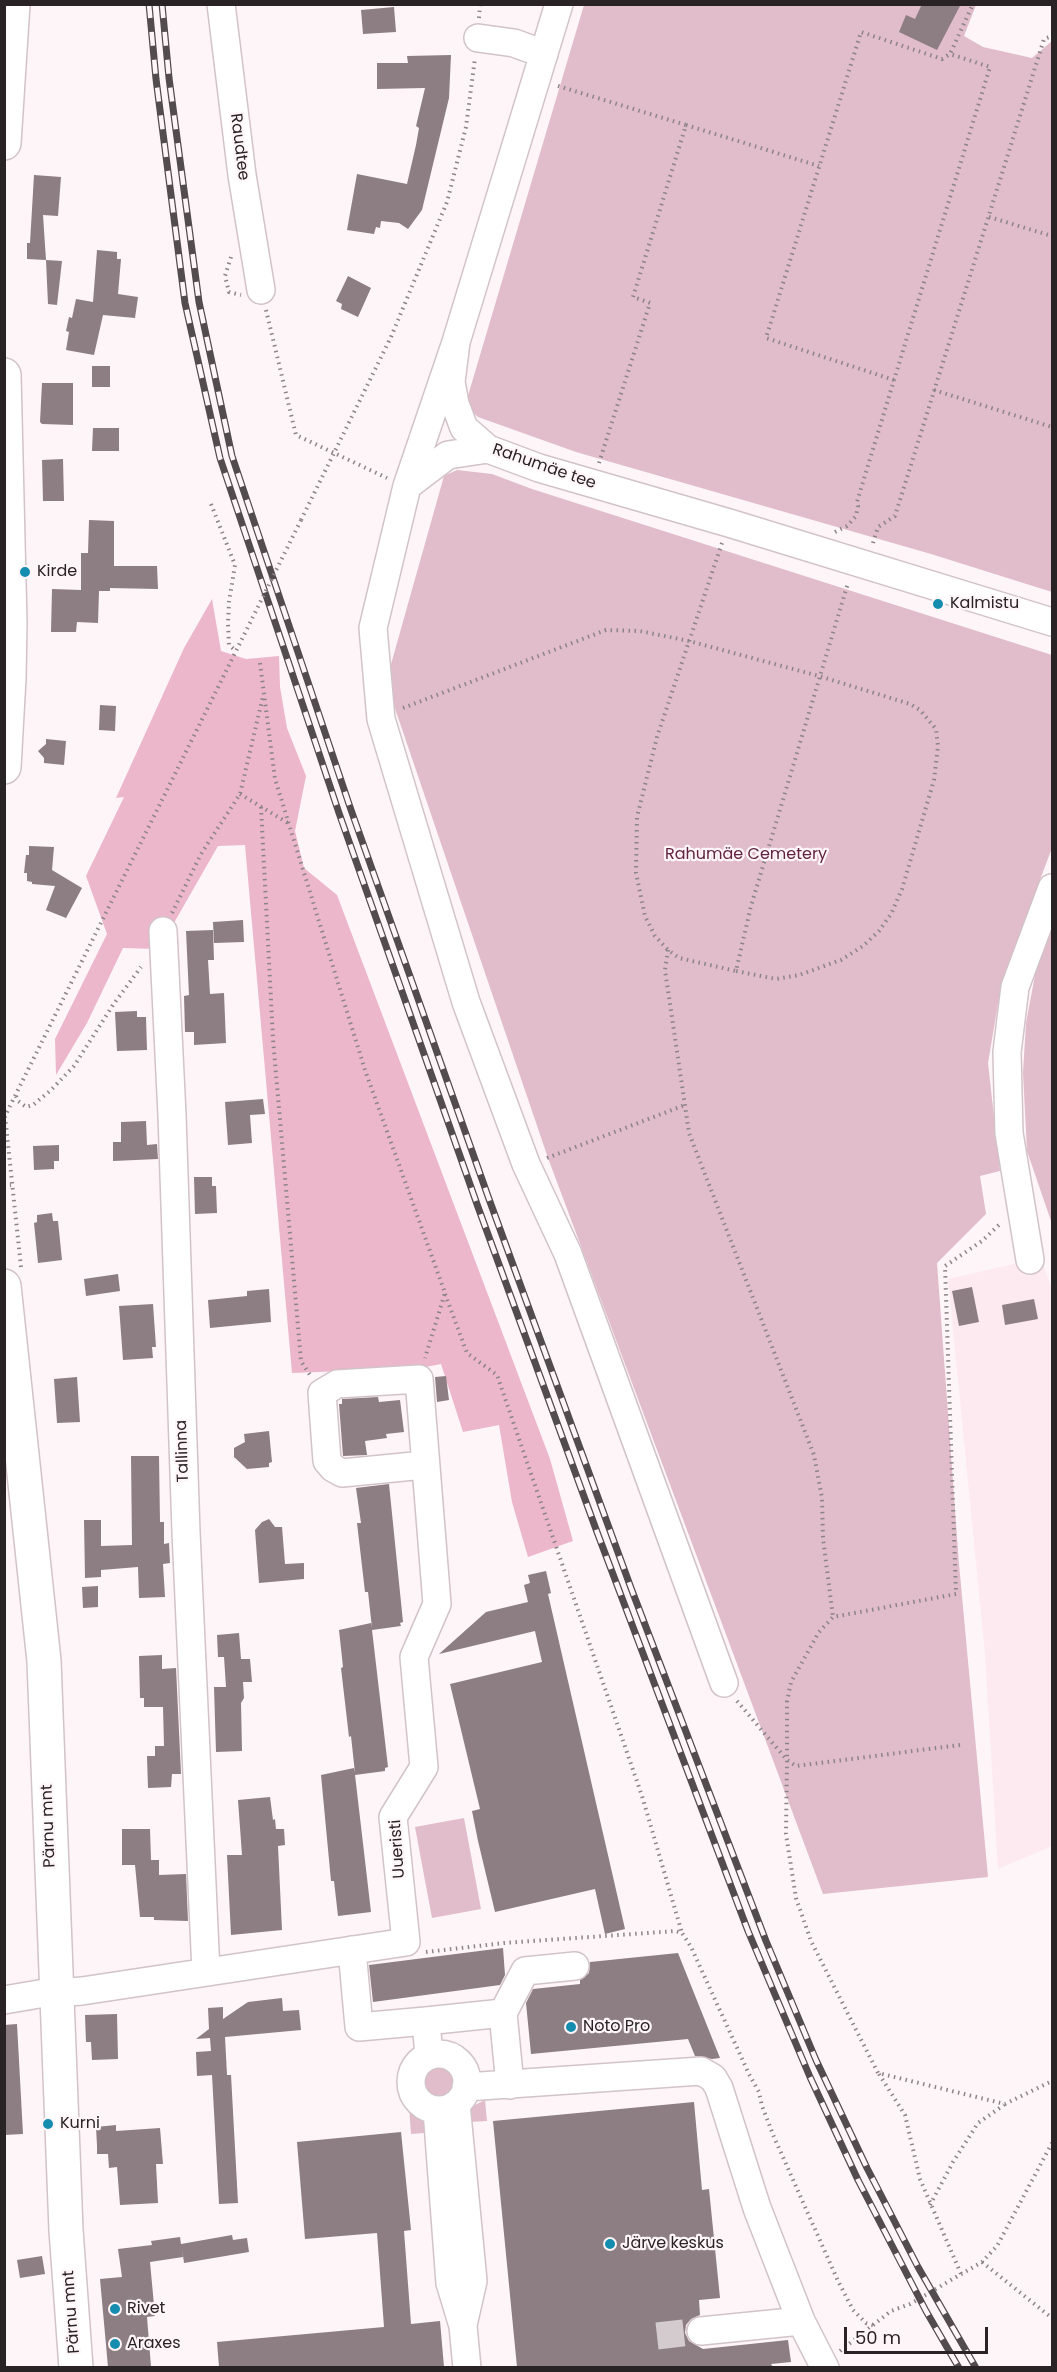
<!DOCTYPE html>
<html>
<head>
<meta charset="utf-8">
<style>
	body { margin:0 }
	#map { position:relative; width:1057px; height:2372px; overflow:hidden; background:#fef5f8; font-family:Poppins,sans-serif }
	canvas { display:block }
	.frame { position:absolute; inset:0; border:6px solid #292325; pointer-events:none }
	.scale { position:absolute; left:844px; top:2327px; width:144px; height:27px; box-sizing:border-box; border:3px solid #292325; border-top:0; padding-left:8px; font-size:18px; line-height:21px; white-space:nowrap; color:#292325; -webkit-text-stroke:4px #fef5f8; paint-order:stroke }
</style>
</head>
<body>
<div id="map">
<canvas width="1057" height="2372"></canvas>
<div class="frame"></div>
<div class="scale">50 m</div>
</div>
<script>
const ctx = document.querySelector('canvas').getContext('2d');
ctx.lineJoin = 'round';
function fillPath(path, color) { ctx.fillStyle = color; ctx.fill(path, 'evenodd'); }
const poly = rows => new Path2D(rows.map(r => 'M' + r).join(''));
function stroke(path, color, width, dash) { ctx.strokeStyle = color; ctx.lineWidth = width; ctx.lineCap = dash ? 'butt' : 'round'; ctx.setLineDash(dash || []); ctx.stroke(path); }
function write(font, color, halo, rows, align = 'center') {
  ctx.font = font + ' Poppins,sans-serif'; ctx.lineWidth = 4.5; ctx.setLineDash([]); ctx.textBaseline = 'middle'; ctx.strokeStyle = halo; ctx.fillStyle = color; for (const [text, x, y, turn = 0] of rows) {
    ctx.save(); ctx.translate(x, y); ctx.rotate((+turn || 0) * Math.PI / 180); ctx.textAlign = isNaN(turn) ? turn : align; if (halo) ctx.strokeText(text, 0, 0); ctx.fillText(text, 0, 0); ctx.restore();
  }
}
fillPath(poly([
	[1041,1258,1052,1290,1052,1846,998,1869,985,1654,948,1279]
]), '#fdeaf1');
fillPath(poly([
	[584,5,976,5,964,36,983,47,1032,58,1052,41,1052,592,931,554,576,452,478,417,470,410,467,399],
	[457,470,492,474,532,489,1052,655,1052,848,1002,980,988,1063,1000,1171,980,1176,986,1214,937,1263,959,1564,988,1877,823,1894,548,1158,386,682,444,476],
	[1052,923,1052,1224,1027,1151,1023,1073,1026,1023,1036,970],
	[464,1818,481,1909,432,1918,415,1827],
	'423 2082a17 17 0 1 1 34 0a17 17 0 1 1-34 0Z',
	[485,2100,487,2121,469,2122,469,2108],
	[409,2106,426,2124,427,2130,424,2133,411,2134]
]), '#e1bcca');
fillPath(poly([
	[212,599,221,651,246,659,279,656,280,687,287,728,306,776,295,831,304,868,337,895,550,1459,573,1541,528,1557,512,1502,499,1425,463,1432,441,1364,420,1368,292,1373,245,845,218,846,159,949,123,948,87,1023,56,1075,55,1039,107,934,86,876,124,797,116,798,184,648]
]), '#ecb6cb');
fillPath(poly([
	[922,4,961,4,937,50,899,32,906,15,915,19],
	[394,7,396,32,363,34,361,10],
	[451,55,449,98,422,210,408,229,399,223,381,221,380,228,376,227,374,234,347,230,357,174,407,184,416,145,419,128,416,126,425,88,377,89,377,63,408,63,407,56],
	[34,175,61,177,58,216,43,215,46,260,27,259,27,243,30,243],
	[97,250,117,252,117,259,121,259,118,294,138,297,135,318,103,315,94,355,66,350,69,332,66,331,69,317,72,318,76,299,93,302],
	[46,260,62,261,57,305,48,304],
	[348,276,371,288,358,317,341,309,342,304,336,301],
	[92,366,110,366,110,387,92,387],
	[42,383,73,383,73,425,42,424,40,422],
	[93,428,119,428,119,451,92,451],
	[63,459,64,501,43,501,42,460],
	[89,520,114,521,114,566,157,566,158,589,110,588,110,591,99,591,98,623,77,622,76,632,51,632,52,589,81,590,81,553,88,553],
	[100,705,116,706,115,731,99,730],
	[46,739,66,741,64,765,44,763,44,758,38,751,46,744],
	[29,846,54,847,52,870,82,888,66,918,46,910,55,886,32,884,32,882,27,881,27,873,24,873,26,855,29,855],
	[243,920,244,942,214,943,213,922],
	[213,930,214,960,208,960,210,994,224,993,226,1043,194,1045,194,1032,185,1032,184,996,189,995,186,931],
	[137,1011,137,1017,146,1017,147,1050,117,1051,115,1012],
	[263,1099,265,1114,250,1115,252,1143,228,1145,225,1102],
	[146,1121,147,1145,157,1144,158,1159,113,1161,113,1142,121,1142,121,1122],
	[59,1145,59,1161,54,1161,54,1169,34,1170,33,1146],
	[194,1177,212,1177,212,1186,216,1186,217,1213,195,1214],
	[52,1213,53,1221,58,1221,62,1260,38,1263,34,1223,37,1222,37,1215],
	[118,1274,120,1291,86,1296,84,1279],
	[972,1287,979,1322,959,1326,952,1291],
	[269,1289,271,1322,210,1328,208,1300,247,1296,247,1291],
	[1034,1299,1038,1319,1005,1325,1002,1305],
	[153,1304,156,1347,152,1347,153,1358,123,1360,119,1306],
	[446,1376,449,1400,437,1402,435,1377],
	[77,1377,80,1422,57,1423,54,1379],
	[378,1397,379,1402,400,1400,404,1432,386,1434,387,1438,365,1441,367,1455,343,1456,339,1404,342,1404,342,1399],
	[269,1431,272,1462,269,1463,269,1467,247,1469,234,1457,234,1448,245,1442,244,1434],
	[131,1456,159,1456,160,1522,164,1522,164,1544,169,1543,170,1563,163,1564,165,1597,139,1598,138,1567,101,1570,101,1577,85,1578,84,1520,101,1520,101,1546,132,1545],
	[389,1484,403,1622,400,1623,401,1626,372,1630,388,1767,385,1768,385,1771,355,1775,371,1912,338,1916,334,1881,331,1881,321,1775,354,1768,355,1773,351,1736,349,1737,341,1668,343,1667,339,1630,371,1623,372,1628,368,1592,365,1592,357,1523,361,1523,356,1488],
	[269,1519,275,1527,282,1527,285,1564,304,1563,304,1579,259,1583,255,1530,262,1522],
	[546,1571,551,1593,548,1594,625,1929,605,1934,595,1889,495,1912,478,1841,472,1811,480,1809,450,1684,542,1662,535,1631,439,1654,486,1612,528,1602,524,1585,530,1583,528,1575],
	[98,1586,98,1607,83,1608,82,1587],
	[239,1633,241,1659,250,1659,252,1682,243,1682,244,1698,241,1703,242,1751,216,1752,214,1687,226,1687,224,1657,218,1657,217,1635],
	[162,1655,162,1669,176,1668,181,1774,172,1774,171,1787,148,1788,147,1756,155,1756,155,1746,164,1746,163,1707,144,1707,144,1698,140,1698,139,1656],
	[270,1797,273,1820,275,1819,276,1829,284,1829,285,1845,278,1846,282,1930,231,1935,227,1855,242,1855,238,1800],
	[122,1829,150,1829,151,1860,159,1860,159,1875,186,1874,188,1921,154,1920,154,1917,140,1917,135,1865,122,1865],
	[503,1948,505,1975,500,1985,373,2002,369,1965],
	[678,1953,720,2058,712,2059,695,2056,688,2039,531,2054,526,2003,533,1989,580,1984,580,1980,589,1973,590,1962],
	[282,1998,283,2011,299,2010,301,2030,225,2037,227,2075,231,2075,238,2203,219,2204,212,2075,197,2076,196,2052,211,2051,210,2038,196,2039,209,2029,208,2008,223,2007,223,2019,248,2002],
	[117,2014,118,2059,92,2060,91,2042,86,2042,85,2015],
	[17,2024,23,2134,4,2135,4,2025],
	[694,2102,702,2190,709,2189,720,2298,699,2300,700,2315,691,2319,686,2325,685,2333,689,2341,703,2349,788,2340,791,2362,771,2364,773,2367,517,2367,493,2121],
	[116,2125,116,2131,160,2128,163,2164,156,2164,158,2203,120,2205,117,2167,109,2168,108,2154,97,2154,97,2146,96,2127],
	[401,2132,411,2230,404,2231,411,2324,440,2321,444,2367,219,2367,217,2342,384,2327,377,2233,305,2239,297,2142],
	[232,2235,233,2240,247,2238,249,2252,184,2263,182,2248,183,2257,150,2262,155,2316,147,2317,151,2367,108,2367,100,2279,122,2277,118,2249,152,2245,151,2241,180,2237,181,2244],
	[42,2256,45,2274,20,2278,17,2260]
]), '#8c7e83');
stroke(poly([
	[657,2336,701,2331]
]), '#d3cbce', 27, [27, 14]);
const minor = poly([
	[221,4,242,175,261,290],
	[559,4,456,342,451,382,455,404,464,428,488,449,539,468,729,523,1052,622],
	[478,38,514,43,544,54],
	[456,342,407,486,373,628,381,719,466,1002,526,1164,568,1254,724,1683],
	[407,486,448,455,488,449],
	[163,931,172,1115,186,1532,206,1972],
	[1030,1260,1009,1133,1007,1052,1015,987,1052,888],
	[352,1950,359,2027,426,2021,429,2056],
	[4,2000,39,1994,82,1991,406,1942,393,1817,424,1767,414,1657,437,1604,419,1379,337,1384,322,1393,327,1461,333,1468,342,1473,424,1465],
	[503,2013,525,1971,575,1966],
	[426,2021,503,2013,510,2085],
	'411 2082a28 28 0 1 1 56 0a28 28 0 1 1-56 0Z',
	[466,2087,701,2071,713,2078,719,2088,757,2208,801,2321,825,2368],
	[456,2104,473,2281,463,2325],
	[437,2110,450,2283,463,2326,467,2368],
	[701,2331,801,2321]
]);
const major = poly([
	[4,143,13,4],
	[4,375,10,623,9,678,4,767],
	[4,1286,44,1661,66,2230,76,2368]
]);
stroke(minor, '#d2c3c8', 30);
stroke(major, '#d2c3c8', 36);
stroke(poly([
	[479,18,480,4],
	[558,86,686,125],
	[989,217,1052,236],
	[231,257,225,276,229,292,241,295],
	[266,310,296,435,387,478],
	[894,380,766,338,861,32,942,59,950,54],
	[934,390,1052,427],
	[599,463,650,303,633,297,686,125,819,166],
	[211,504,235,565,229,602,228,624,229,645,236,651],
	[301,520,391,337,447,202,466,127,475,58],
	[835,532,847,526,856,516,858,506,857,502,894,380,990,67,950,54,973,4],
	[722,543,657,737,637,817,636,873,645,916,655,936,668,950,679,958,736,971,751,906,848,583],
	[873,543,878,527,895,516,1044,39,1052,36],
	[260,663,275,779,365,1070,445,1293,425,1358],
	[403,708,606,630,640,631,689,641,819,676,910,704,920,710,936,729,938,746,934,780,902,889,891,914,879,931,863,946,841,960,799,975,776,979,736,971],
	[240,794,288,823],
	[261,807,273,1039,301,1361,310,1375],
	[172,913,201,854,240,794,263,696],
	[668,950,665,970,689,1133,814,1455,822,1498,823,1538,833,1617],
	[16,1096,18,1101,26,1107,33,1105,51,1090,74,1066,113,1005,141,967],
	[547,1158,685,1105],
	[4,1186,11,1185],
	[21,1267,5,1116,239,645],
	[445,1294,467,1353,497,1375,642,1796,682,1933],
	[737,1701,787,1760,786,1834,796,1898,811,1941,878,2073,1005,2104,1052,2081],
	[960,1745,796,1766,787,1760,787,1702,791,1682,819,1632,833,1617,956,1594,945,1266,982,1241,1001,1223],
	[426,1952,504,1943,676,1931,682,1933,691,1947,749,2074,759,2092,762,2106,774,2137,838,2281,853,2310,866,2323,873,2325],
	[879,2074,905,2115,920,2179,961,2274],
	[930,2205,953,2162,978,2123,1004,2105],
	[982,2262,1052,2318],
	[840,2351,891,2311,910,2304,982,2262,997,2246,1052,2143]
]), '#8c8587', 4, [1.5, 4.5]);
stroke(minor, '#fff', 27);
stroke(major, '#fff', 33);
const rail = poly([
	[149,4,156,79,185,303,220,458,339,813,478,1207,597,1532,748,1931,810,2077,858,2180,926,2311,959,2368],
	[162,4,169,78,199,302,232,456,350,807,489,1199,631,1588,766,1941,816,2060,867,2168,918,2267,976,2368]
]);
stroke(rail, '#534c4e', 7);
stroke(rail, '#fef5f8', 4.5, [14]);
stroke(poly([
	[239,645,301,520]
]), '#8c8587', 4, [1.5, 4.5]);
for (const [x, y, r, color] of [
	[25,572,6,"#158daf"],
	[938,604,6,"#158daf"],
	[571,2027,6,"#158daf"],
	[48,2124,6,"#158daf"],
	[610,2244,6,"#158daf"],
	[115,2309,6,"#158daf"],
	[115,2344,6,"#158daf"]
]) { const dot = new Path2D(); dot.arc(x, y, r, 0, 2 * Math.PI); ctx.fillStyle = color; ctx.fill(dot); stroke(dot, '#fef5f8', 2); }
write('16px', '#292325', '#fef5f8', [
	["Raudtee",239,147,83],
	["Rahumäe tee",544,467,19],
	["Tallinna",183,1451,-92],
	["Pärnu mnt",49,1826,-92],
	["Uueristi",398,1849,-94],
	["Pärnu mnt",72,2312,-94]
]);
write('16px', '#292325', '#fef5f8', [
	["Kirde",37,572],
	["Kalmistu",950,604],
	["Noto Pro",583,2027],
	["Kurni",60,2124],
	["Järve keskus",622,2244],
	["Rivet",127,2309],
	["Araxes",127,2344]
], 'left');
write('16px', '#622340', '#fef5f8', [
	["Rahumäe Cemetery",746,855]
]);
</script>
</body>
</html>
